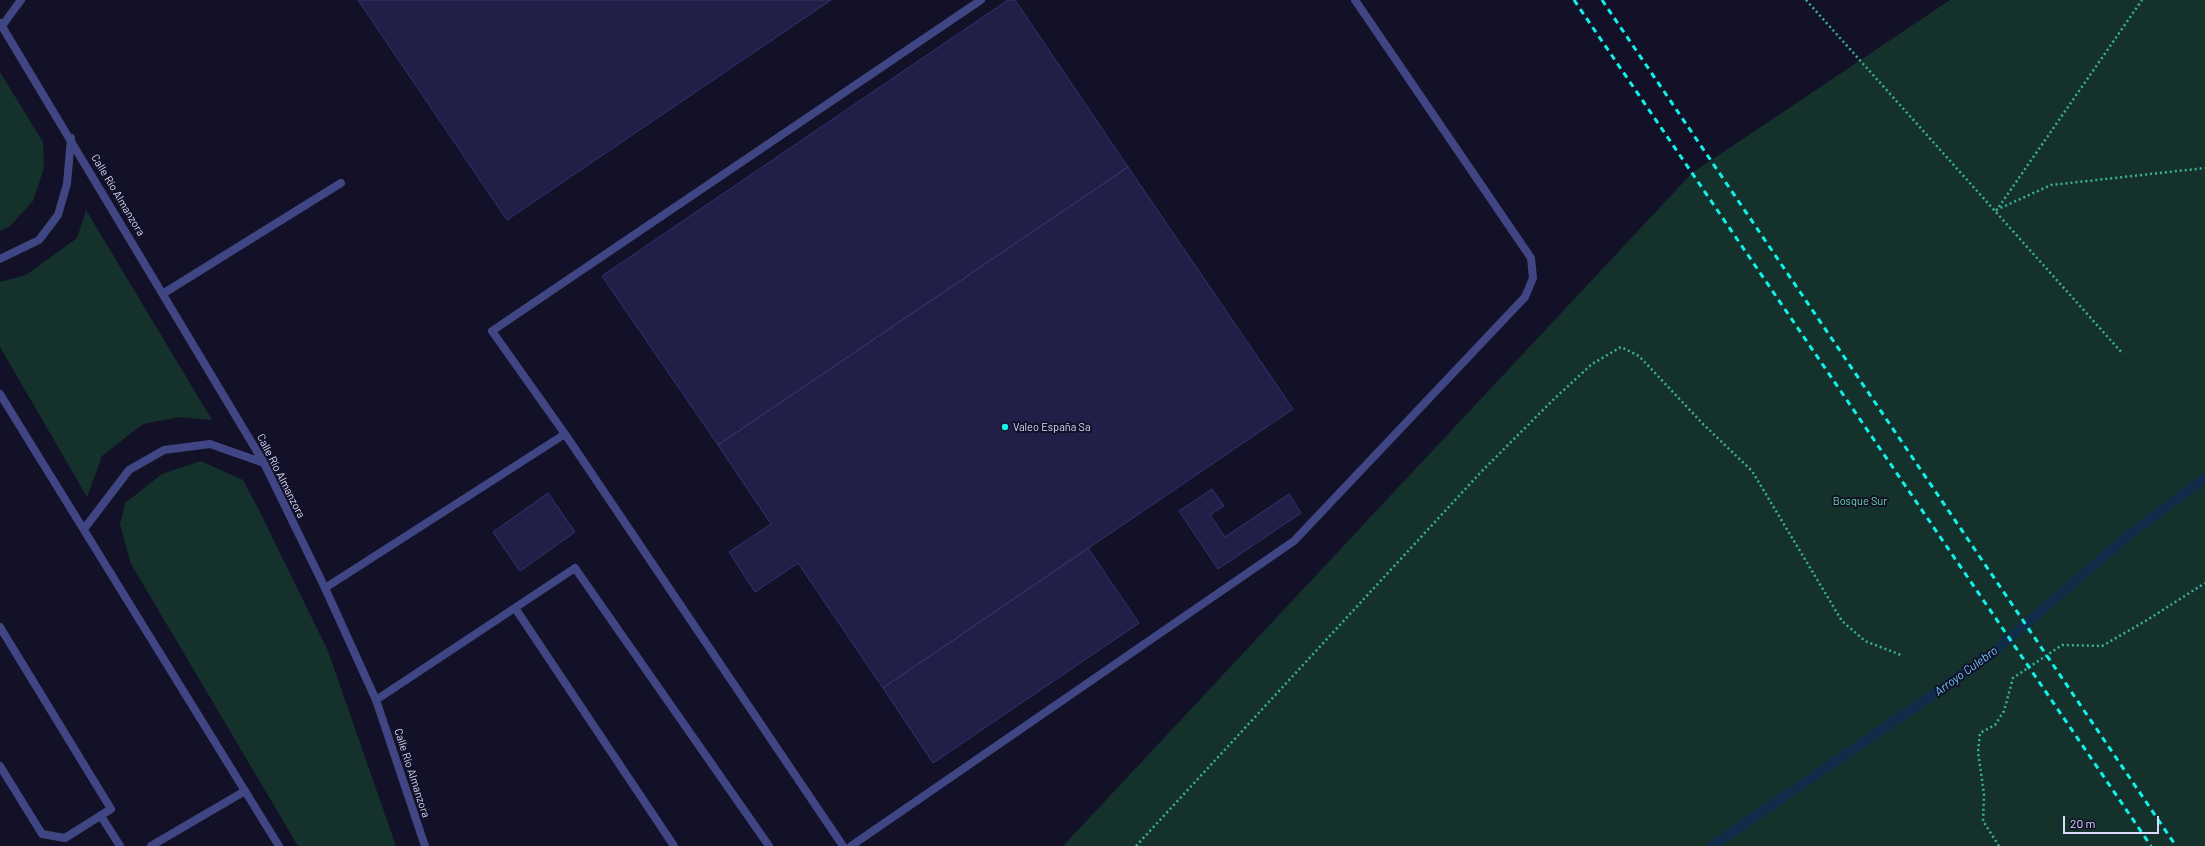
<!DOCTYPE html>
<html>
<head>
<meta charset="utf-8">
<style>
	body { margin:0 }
	#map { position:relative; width:2205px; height:846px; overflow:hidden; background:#121127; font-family:Barlow,sans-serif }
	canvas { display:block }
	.scale { position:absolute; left:2063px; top:816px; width:96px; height:18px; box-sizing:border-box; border:2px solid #d9dafd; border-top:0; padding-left:5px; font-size:12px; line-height:14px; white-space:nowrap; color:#d9dafd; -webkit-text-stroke:3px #121127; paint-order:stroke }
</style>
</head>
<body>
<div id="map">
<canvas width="2205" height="846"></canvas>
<div class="scale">20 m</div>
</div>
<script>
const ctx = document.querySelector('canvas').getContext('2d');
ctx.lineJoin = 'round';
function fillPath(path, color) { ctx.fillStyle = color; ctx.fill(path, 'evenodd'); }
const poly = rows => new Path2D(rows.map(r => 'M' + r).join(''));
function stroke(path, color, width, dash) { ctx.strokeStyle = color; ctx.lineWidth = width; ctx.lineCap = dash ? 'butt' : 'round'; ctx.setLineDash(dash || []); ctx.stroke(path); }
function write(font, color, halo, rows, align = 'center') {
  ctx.font = font + ' Barlow,sans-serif'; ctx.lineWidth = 4; ctx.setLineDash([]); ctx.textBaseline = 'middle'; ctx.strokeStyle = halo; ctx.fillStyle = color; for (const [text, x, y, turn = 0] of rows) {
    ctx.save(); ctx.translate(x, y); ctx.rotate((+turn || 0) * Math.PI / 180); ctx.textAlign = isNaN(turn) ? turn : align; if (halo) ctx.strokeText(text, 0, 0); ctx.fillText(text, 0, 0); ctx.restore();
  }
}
fillPath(poly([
	[1950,0,2205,0,2205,846,1063,846,1692,173],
	[0,72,43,142,44,168,33,201,10,226,0,231],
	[86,210,212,420,180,417,143,424,102,456,87,497,0,347,0,282,26,275,77,238],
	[201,461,243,480,258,508,328,651,396,846,298,846,131,564,120,525,125,503,162,474]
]), '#15312c');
stroke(poly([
	[1712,846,1985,659,2130,534,2205,478]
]), '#102c48', 10);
const building = poly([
	[358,0,831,0,507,220,358,0],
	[1008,0,1015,0,1128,167,718,445,602,276,1008,0],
	[1128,167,1293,409,883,688,798,563,755,592,729,552,771,524,718,445,1128,167],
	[1212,489,1224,506,1210,515,1225,537,1289,494,1301,513,1218,569,1179,511,1212,489],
	[548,493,575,532,520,571,493,532,548,493],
	[1088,548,1139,623,933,763,883,688,1088,548]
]);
fillPath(building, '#211e47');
stroke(building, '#363271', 1);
stroke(poly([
	[1806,0,2123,354],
	[1996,210,2051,185,2205,168],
	[1996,211,2142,0],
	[1136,846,1481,472,1554,399,1592,364,1621,347,1639,356,1703,424,1752,471,1842,621,1865,641,1901,655],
	[1999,846,1983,821,1984,794,1978,752,1980,733,1995,725,2004,711,2013,678,2062,645,2102,646,2147,620,2205,583]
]), '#37b39a', 2.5, [2, 3]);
stroke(poly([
	[2,26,21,0],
	[164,293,341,183],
	[325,588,565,434],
	[515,608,674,846],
	[0,627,111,809,65,838,42,834,0,766],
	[376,700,575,568,769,846],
	[101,816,120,846],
	[151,846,245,791],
	[843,846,565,434,492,331,981,0],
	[851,846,1294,541,1525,297,1533,278,1531,258,1355,0]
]), '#3f4683', 8);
stroke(poly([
	[0,23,264,463,325,588,376,700,425,846],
	[0,259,39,240,58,215,67,184,71,138],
	[0,394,279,846],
	[84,529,129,470,164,450,210,444,264,463]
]), '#3f4683', 8);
stroke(poly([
	[1574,0,2151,846],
	[1602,0,2176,846]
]), '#11f1e8', 3, [6, 5]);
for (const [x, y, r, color] of [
	[1005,427,4,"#11f1e8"]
]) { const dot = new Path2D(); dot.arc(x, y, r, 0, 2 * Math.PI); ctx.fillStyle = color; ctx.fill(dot); stroke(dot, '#121127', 1.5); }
write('11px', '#d9dafd', '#121127', [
	["Calle Río Almanzora",118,195,59],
	["Calle Río Almanzora",281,476,63],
	["Calle Río Almanzora",412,773,72]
]);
write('11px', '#d9dafd', '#121127', [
	["Valeo España Sa",1013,427]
], 'left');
write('11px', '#69daae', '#121127', [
	["Bosque Sur",1860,501]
]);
write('italic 12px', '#6ecaf7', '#121127', [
	["Arroyo Culebro",1966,671,-36]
]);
</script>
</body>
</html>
